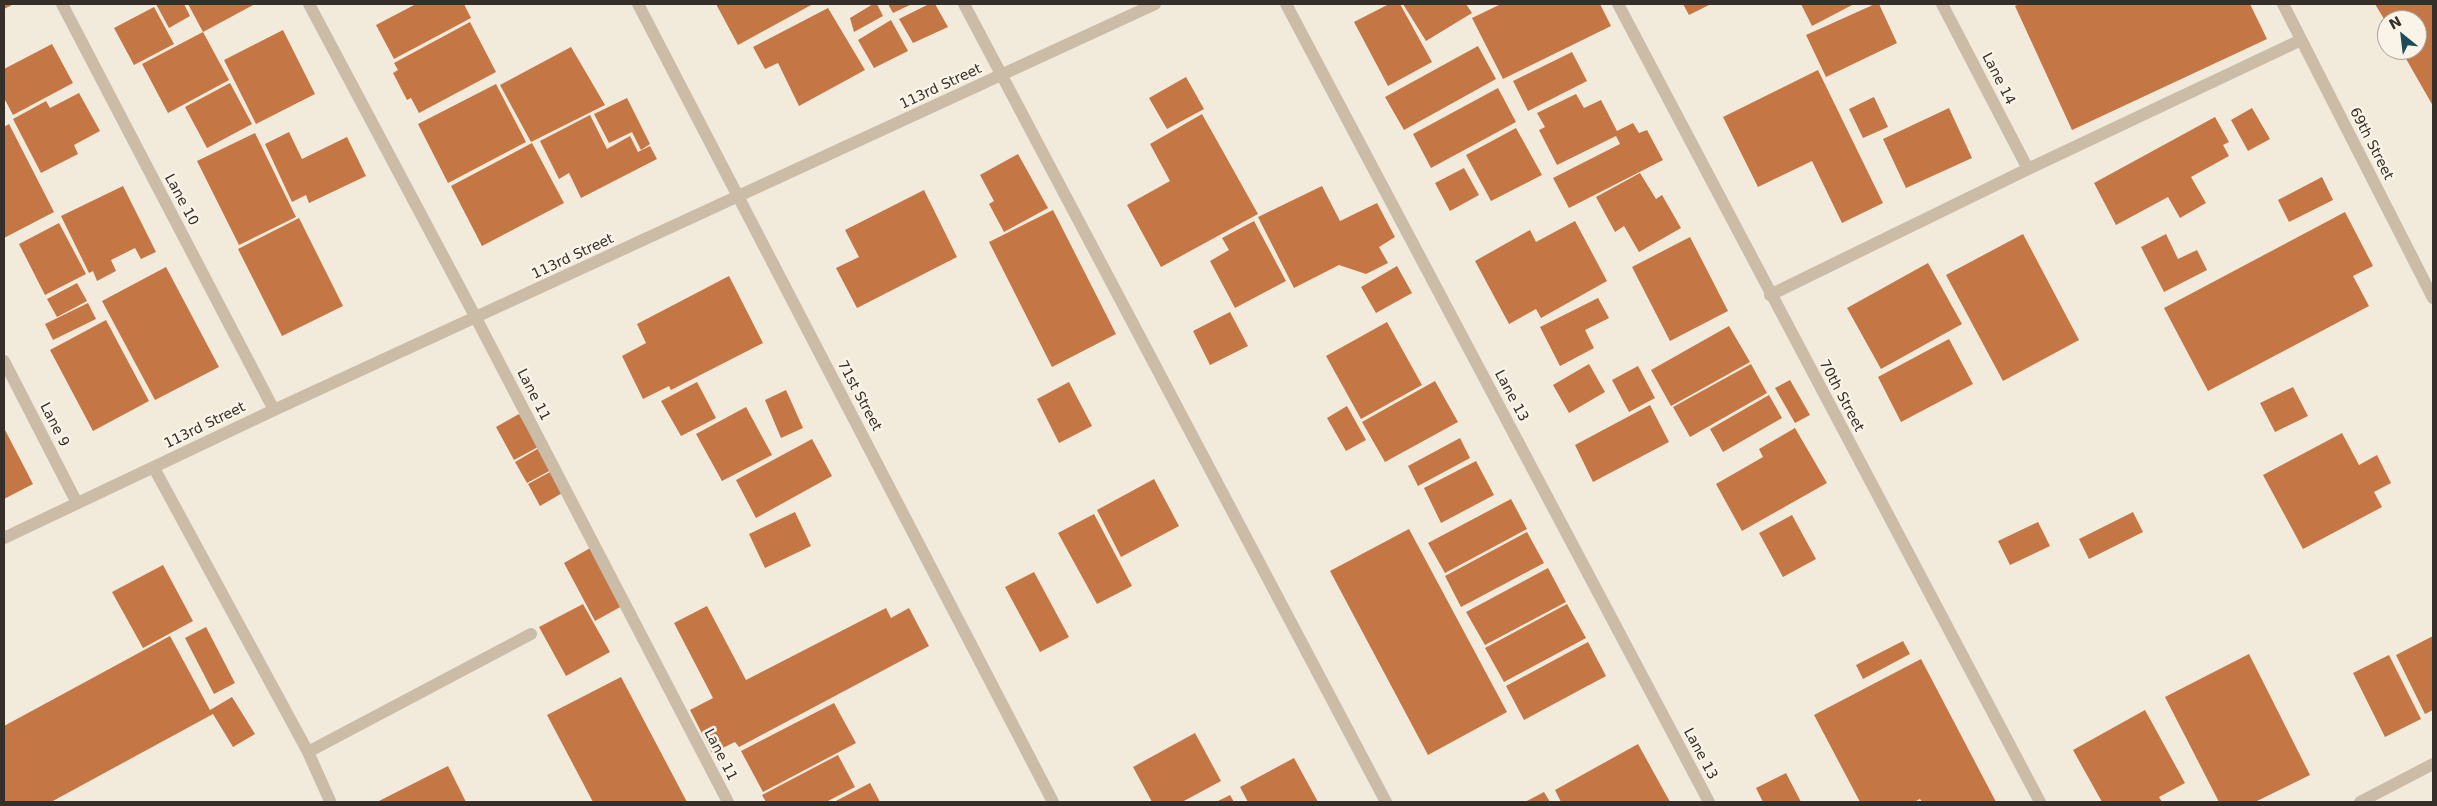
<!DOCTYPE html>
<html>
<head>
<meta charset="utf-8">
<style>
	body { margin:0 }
	#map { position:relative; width:2437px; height:806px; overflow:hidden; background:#f2eadb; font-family:"DejaVu Sans",sans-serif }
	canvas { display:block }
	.frame { position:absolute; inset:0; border:5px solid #362e28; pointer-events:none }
	.north { position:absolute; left:2377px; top:10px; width:50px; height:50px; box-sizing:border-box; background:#f9f4e7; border:1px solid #aba59b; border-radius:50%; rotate:331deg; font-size:14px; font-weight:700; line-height:20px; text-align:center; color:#362e28 }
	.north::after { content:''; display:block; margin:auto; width:18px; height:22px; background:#1d4c57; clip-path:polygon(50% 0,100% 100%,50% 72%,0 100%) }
</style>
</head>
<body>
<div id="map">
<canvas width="2437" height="806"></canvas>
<div class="frame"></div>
<div class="north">N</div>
</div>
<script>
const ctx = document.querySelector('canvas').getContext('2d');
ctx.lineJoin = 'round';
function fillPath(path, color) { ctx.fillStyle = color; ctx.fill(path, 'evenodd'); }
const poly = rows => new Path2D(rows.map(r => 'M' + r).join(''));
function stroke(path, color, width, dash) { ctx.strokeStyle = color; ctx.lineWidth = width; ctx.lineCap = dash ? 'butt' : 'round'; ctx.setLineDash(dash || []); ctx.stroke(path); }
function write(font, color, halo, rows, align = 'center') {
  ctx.font = font + ' "DejaVu Sans",sans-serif'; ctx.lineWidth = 5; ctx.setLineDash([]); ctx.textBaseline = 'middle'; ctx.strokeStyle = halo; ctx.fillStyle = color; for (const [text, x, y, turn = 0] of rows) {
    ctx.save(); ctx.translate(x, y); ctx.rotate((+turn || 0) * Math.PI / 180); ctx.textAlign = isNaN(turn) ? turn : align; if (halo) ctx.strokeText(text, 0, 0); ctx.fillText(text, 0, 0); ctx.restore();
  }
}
fillPath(poly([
	[4,4,14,4,4,9],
	[156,4,184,4,190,16,169,28],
	[188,4,255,4,203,32],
	[416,4,464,4,471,18,394,59,376,25],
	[716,4,813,4,738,45],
	[873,4,877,4,883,16,854,32,850,18],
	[888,4,912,4,893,13],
	[929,4,935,4,948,27,913,43,899,19],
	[1389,4,1400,4,1432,62,1388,86,1354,22],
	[1403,4,1466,4,1472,13,1426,41],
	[1501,4,1600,4,1611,26,1503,79,1472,18],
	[1683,4,1711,4,1689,15],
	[1801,4,1854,4,1812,26],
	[1875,4,1879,4,1897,43,1826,77,1806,35],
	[2020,4,2250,4,2267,39,2072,130,2015,6],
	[2375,4,2433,4,2433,106,2401,50,2417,50,2417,20,2387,20,2387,24],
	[154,7,174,44,134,65,114,28],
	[828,8,865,70,799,106,778,63,765,69,753,47],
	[891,20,908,51,874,68,858,40],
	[470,22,496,72,419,113,411,98,407,100,393,73,398,70,394,63],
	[283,30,315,94,256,124,224,60],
	[203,32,229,80,168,113,142,64],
	[52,44,73,83,13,115,4,98,4,69],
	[1478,46,1496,79,1404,130,1385,97],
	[571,47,605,105,531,142,500,85],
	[1572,52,1587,81,1528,111,1513,81],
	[1818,70,1883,203,1842,223,1812,161,1758,187,1723,117],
	[1186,77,1204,109,1167,129,1149,98],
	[230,83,252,124,207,148,185,107],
	[496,84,526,142,448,183,418,124],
	[1498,88,1516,122,1431,168,1413,134],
	[79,93,100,131,74,145,78,154,41,173,13,119,46,101,50,108],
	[1576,94,1584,108,1601,100,1617,131,1633,123,1639,133,1647,130,1663,160,1569,208,1553,178,1620,144,1616,136,1557,165,1539,130,1545,127,1537,113],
	[1874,97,1888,127,1863,138,1849,109],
	[627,98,650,144,641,150,632,132,609,143,594,114],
	[1949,108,1972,158,1906,188,1883,139],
	[2252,108,2270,139,2248,151,2231,120],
	[1202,114,1258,214,1161,267,1127,205,1170,181,1150,144],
	[590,115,607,149,630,136,638,152,650,146,657,159,581,198,569,173,559,179,540,141],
	[2215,117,2229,142,2223,145,2229,156,2191,177,2206,203,2180,218,2168,197,2116,225,2094,183],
	[9,124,54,212,4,238,4,127],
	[1516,128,1542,175,1491,201,1466,155],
	[289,132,302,159,347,137,366,176,309,203,306,195,292,202,265,144],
	[255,133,296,217,239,245,197,161],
	[532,143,564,203,482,246,451,186],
	[1018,154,1048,208,1004,232,989,204,994,201,980,175],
	[1464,168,1479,195,1450,211,1435,183],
	[1640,173,1656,199,1662,195,1681,228,1639,252,1624,226,1615,232,1596,197],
	[2322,177,2333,200,2289,222,2278,200],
	[123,186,156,252,141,259,135,248,111,260,116,271,97,281,93,271,89,273,61,216],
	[1322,186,1340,221,1377,203,1395,237,1379,247,1388,263,1366,274,1339,265,1294,288,1258,217],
	[924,190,957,257,857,308,836,268,859,257,845,230],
	[1053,210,1116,334,1052,367,989,242],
	[2345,212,2373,266,2353,276,2369,306,2208,391,2164,308],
	[299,218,343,306,282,336,238,249],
	[1254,221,1286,281,1235,308,1210,261,1229,250,1222,238],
	[1575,221,1607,281,1541,318,1536,309,1509,324,1475,261,1530,230,1536,242],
	[59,223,86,274,45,295,19,244],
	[2023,234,2079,340,2003,381,1946,275],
	[2166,234,2178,259,2197,250,2207,270,2164,292,2141,247],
	[1690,237,1728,311,1670,341,1632,267],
	[1928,263,1962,324,1881,369,1847,308],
	[1397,266,1412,293,1376,313,1361,287],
	[166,267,219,367,155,400,102,301],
	[729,276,763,343,671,390,669,386,643,399,622,356,646,343,637,324],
	[77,283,87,301,57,317,47,299],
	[1598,298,1609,318,1585,330,1594,348,1560,366,1540,327],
	[88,303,96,319,53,340,45,324],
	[1230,312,1248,346,1210,365,1193,331],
	[106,320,149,401,93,431,50,350],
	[1387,322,1422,385,1361,419,1326,356],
	[1729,326,1750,362,1671,406,1651,370],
	[1949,339,1973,384,1901,422,1878,377],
	[1589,364,1605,392,1569,413,1553,385],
	[1751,364,1767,393,1690,437,1673,407],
	[1638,366,1655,398,1629,412,1612,380],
	[1790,380,1810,415,1795,423,1775,388],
	[1435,381,1458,422,1385,462,1362,422],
	[697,382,716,418,681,436,661,401],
	[1069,382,1092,426,1059,443,1037,399],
	[2293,387,2308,416,2275,432,2260,403],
	[786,390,803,428,781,438,765,400],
	[1769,395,1782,418,1723,452,1710,429],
	[1650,405,1669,442,1593,482,1575,445],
	[1347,406,1366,440,1346,451,1327,418],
	[746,407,772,455,722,481,696,434],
	[519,414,538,447,514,460,496,427],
	[4,428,33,484,4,499],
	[1795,428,1827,483,1742,531,1716,484,1763,457,1759,449],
	[2342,433,2359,465,2377,455,2391,483,2374,492,2382,507,2303,549,2263,475],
	[1460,438,1470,458,1418,486,1408,466],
	[812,439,832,476,756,518,736,480],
	[539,448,551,470,527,483,515,462],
	[1476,461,1494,495,1441,523,1424,488],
	[552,471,564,492,540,506,528,484],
	[1154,479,1179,526,1121,557,1097,510],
	[1511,499,1527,529,1445,573,1428,543],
	[795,512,811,546,765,568,749,534],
	[2133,512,2143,532,2089,559,2079,539],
	[1094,514,1132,586,1097,604,1058,533],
	[1792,515,1816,559,1783,577,1759,533],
	[2038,522,2050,546,2010,565,1998,541],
	[1409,529,1507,712,1428,755,1330,571],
	[1527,532,1544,563,1461,607,1445,576],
	[592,547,624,605,595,621,564,563],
	[163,565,193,621,143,648,112,592],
	[1548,568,1566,602,1485,645,1466,612],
	[1034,572,1069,637,1040,652,1005,587],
	[583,604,610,652,566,676,539,627],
	[1567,604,1586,638,1504,682,1485,648],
	[707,606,746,680,886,608,891,618,909,608,929,646,739,747,735,742,712,753,690,710,713,698,674,623],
	[206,627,235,683,214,694,185,638],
	[170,636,210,710,232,697,255,734,233,747,213,714,51,802,4,802,4,726],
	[2433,636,2433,710,2425,714,2396,655],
	[1903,641,1910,654,1863,679,1856,665],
	[1588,642,1606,676,1524,720,1506,686],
	[2249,654,2310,775,2255,802,2219,802,2165,697],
	[2389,655,2421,719,2385,737,2353,673],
	[1921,659,1996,802,1922,802,1920,799,1914,802,1860,802,1814,715],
	[621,677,687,802,593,802,547,715],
	[834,703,856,743,763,792,741,751],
	[2145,710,2185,783,2159,797,2162,802,2102,802,2073,750],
	[1195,733,1221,781,1182,802,1152,802,1133,767],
	[1638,744,1670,802,1561,802,1555,790],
	[838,755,855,787,826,802,766,802,762,795],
	[1294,758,1318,802,1248,802,1240,787],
	[448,766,466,802,377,802],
	[1786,773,1801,802,1763,802,1756,788],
	[870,783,880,802,834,802],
	[1544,792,1550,802,1525,802],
	[1230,795,1234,802,1216,802]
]), '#c57645');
stroke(poly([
	[62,4,274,410],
	[309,4,476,318,728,802],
	[638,4,1053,802],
	[964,4,1386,802],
	[1286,4,1709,802],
	[1618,4,2040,802],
	[1942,4,2028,169],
	[2283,4,2433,298],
	[1770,295,2028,169,2301,40],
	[4,361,77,503],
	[154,468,308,752,330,801],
	[4,538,274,410,1155,4],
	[308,752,531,634],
	[2360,802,2433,764]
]), '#cabca7', 12);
write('14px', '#362e28', '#f9f4e7', [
	["Lane 14",1998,79,63],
	["113rd Street",941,87,-25],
	["69th Street",2371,144,63],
	["Lane 10",181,200,62],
	["113rd Street",573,257,-25],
	["Lane 11",533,395,63],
	["71st Street",859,396,62],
	["Lane 13",1511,396,62],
	["70th Street",1841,396,62],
	["Lane 9",54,425,63],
	["113rd Street",205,426,-26],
	["Lane 13",1700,754,62],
	["Lane 11",720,755,63]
]);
</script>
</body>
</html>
